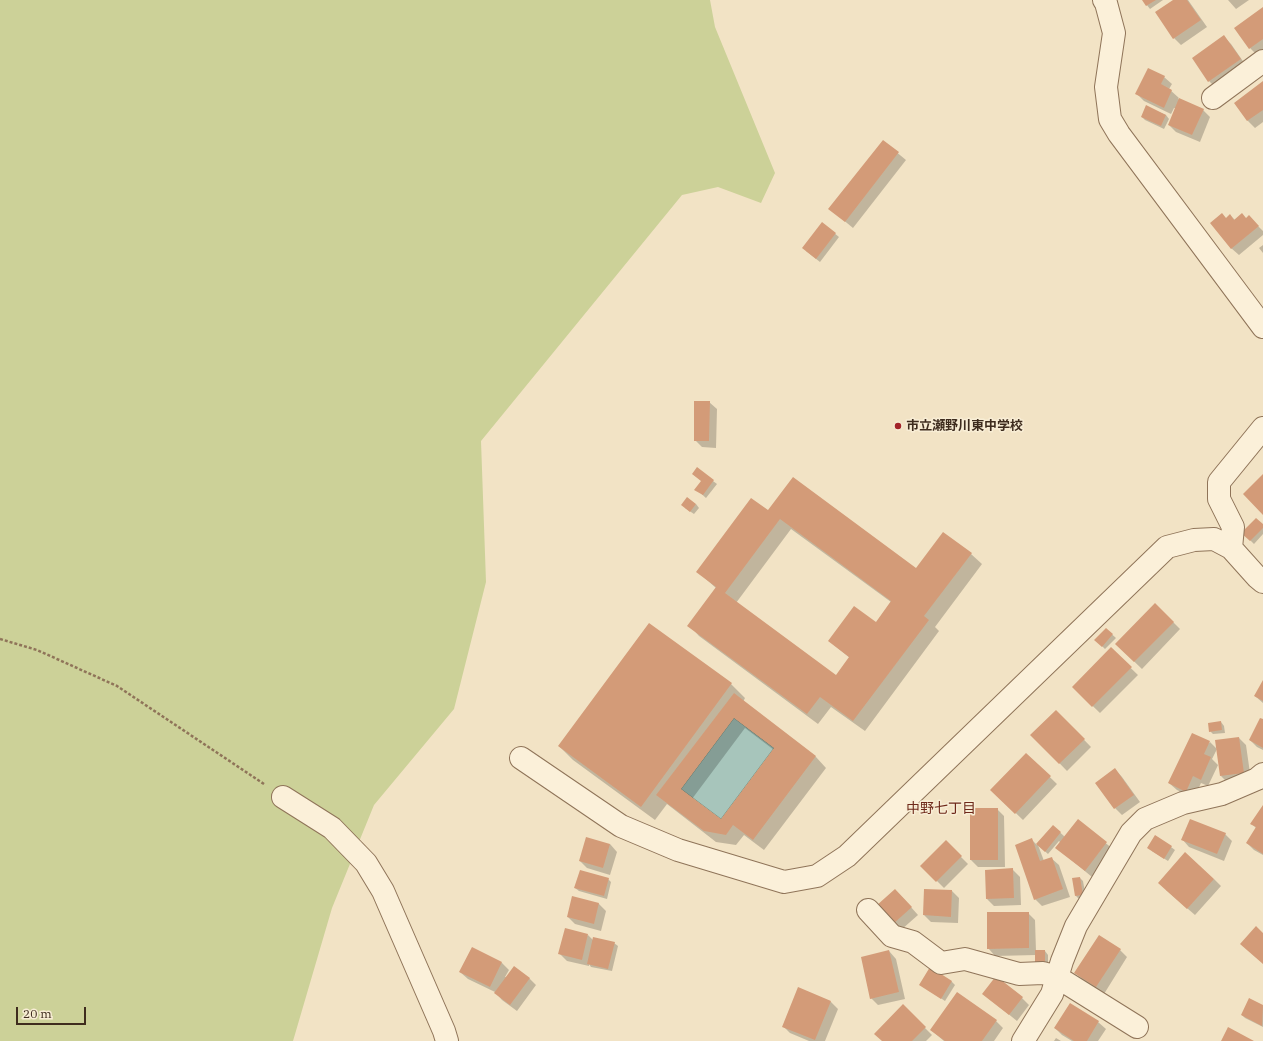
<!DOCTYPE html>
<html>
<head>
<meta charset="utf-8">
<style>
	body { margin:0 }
	#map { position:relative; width:1263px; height:1041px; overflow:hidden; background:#f2e3c5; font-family:"IBM Plex Serif",serif }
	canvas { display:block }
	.scale { position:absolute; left:16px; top:1007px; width:70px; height:18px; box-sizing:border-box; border:2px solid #3e2c1e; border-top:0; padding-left:5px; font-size:12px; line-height:14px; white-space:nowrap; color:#3e2c1e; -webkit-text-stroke:3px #f8edd5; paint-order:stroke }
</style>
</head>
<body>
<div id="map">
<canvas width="1263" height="1041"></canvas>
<div class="scale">20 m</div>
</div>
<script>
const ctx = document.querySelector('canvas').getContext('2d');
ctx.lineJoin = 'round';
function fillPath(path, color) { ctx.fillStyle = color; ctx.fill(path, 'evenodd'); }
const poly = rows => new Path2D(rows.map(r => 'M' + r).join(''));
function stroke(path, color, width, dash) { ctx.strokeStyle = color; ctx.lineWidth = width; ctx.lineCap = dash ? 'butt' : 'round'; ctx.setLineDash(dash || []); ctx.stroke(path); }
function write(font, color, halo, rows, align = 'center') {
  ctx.font = font + ' "IBM Plex Serif","Noto Sans JP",serif'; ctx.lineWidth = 3; ctx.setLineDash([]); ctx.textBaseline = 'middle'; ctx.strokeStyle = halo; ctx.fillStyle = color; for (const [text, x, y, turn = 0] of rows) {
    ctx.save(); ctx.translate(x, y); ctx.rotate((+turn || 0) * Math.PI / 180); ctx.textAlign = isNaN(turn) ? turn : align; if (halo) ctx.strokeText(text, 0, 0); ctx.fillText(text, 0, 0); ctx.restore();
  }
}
fillPath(poly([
	[0,0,710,0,715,27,775,173,761,203,718,187,682,195,481,441,486,582,454,709,374,805,332,908,293,1041,0,1041]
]), '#ccd198');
const water = poly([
	[734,718,774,748,721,819,681,789,734,718]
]);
fillPath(water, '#a7c5bb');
stroke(water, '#6c9489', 1);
fillPath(poly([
	[1143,0,1163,0,1150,9],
	[1175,0,1188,0,1207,27,1181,45,1174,38,1156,13],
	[1228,0,1249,0,1236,9],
	[1263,9,1263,51,1257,55,1250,48],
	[1224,37,1231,44,1247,67,1216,88,1209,81],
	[1164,77,1172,84,1169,89,1179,98,1178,99,1203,110,1210,117,1200,142,1176,132,1169,125,1176,108,1174,108,1171,114,1144,101,1137,94],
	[1263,83,1263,122,1255,128,1248,121,1235,103],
	[1147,107,1166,115,1169,119,1164,129,1145,120,1142,117],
	[883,141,906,160,853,228,830,209],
	[1230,215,1235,220,1247,219,1256,224,1263,231,1263,235,1239,255,1231,248,1226,219],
	[822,223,839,237,820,262,806,251],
	[1263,245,1263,253,1259,248],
	[709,402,717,409,716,448,702,447,695,440],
	[697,469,717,484,706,498,696,489,702,481,693,474],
	[696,504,699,508,694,514,685,508],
	[768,512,916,569,971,554,982,564,935,627,939,631,865,731,831,707,818,724,699,636,689,625,716,588,697,571],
	[791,529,891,602,876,623,829,641,850,658,836,676,736,603],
	[1263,526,1263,534,1254,544,1243,533],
	[1155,604,1180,629,1142,669,1116,644],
	[649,624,731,684,745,698,743,702,816,757,826,768,764,850,744,835,736,845,716,842,667,804,655,820,573,760,559,746],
	[745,728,774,750,721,820,692,799],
	[1106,629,1116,638,1105,649,1096,640],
	[1111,649,1138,675,1100,713,1073,687],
	[1263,682,1263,703,1255,696],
	[1056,711,1091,747,1067,771,1032,735],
	[1263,721,1263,750,1257,747,1250,740],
	[1221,722,1224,726,1225,733,1213,734,1210,731],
	[1239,738,1246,745,1251,780,1228,783,1221,776],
	[1210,742,1217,749,1212,759,1218,765,1208,786,1201,783,1194,798,1177,790,1169,783],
	[1026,754,1057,784,1023,820,992,790],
	[1115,769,1122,777,1140,802,1122,815,1115,808],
	[1263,807,1263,855,1254,850,1247,843,1256,828,1252,824],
	[997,809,1004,816,1005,867,978,867,971,860],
	[1078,820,1114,850,1092,877,1057,848,1061,843,1059,841,1048,854,1038,845,1044,861,1051,858,1059,865,1070,897,1042,906,1035,899,1032,840,1037,845,1053,826,1065,837],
	[1225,834,1232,841,1224,861,1189,847,1182,839],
	[1156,836,1175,850,1168,861,1152,851],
	[946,842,968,864,944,888,922,866],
	[610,844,617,852,610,875,587,868,580,861],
	[1012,869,1020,877,1021,905,994,906,987,899],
	[1080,878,1083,881,1086,898,1079,899,1076,896,1073,879],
	[608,879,611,882,607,899,579,891,575,888],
	[1214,879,1221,886,1195,915,1166,890],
	[952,891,959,898,958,923,931,922,924,915],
	[573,897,599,904,606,911,601,931,575,924,568,917],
	[902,897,918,915,901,930,877,906],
	[1028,913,1035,920,1036,951,1045,951,1048,955,1048,967,1036,955,995,956,988,948],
	[588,935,593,940,614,943,618,946,612,971,591,967,589,964,589,966,567,961,560,954],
	[472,948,502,963,509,970,505,977,506,977,529,978,536,985,517,1011,502,1000,495,992,468,979,460,972],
	[1120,950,1127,957,1104,994,1083,980,1076,973],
	[889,951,896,959,905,999,878,1005,871,998],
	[951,981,955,985,945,1001,921,985],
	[798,989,831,1002,838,1009,825,1041,809,1041,790,1033,783,1026],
	[957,993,996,1021,1003,1028,994,1041,944,1041,931,1030],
	[1022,998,1029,1005,1017,1021,991,1000],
	[1250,1000,1263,1006,1263,1027,1245,1018,1242,1015],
	[1070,1004,1098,1022,1106,1029,1098,1041,1072,1041,1062,1035,1055,1028],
	[903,1006,932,1035,926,1041,883,1041],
	[1056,1038,1061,1041,1054,1041]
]), '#0003');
fillPath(poly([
	[1142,0,1156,0,1146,6],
	[1173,0,1187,0,1201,20,1173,39,1155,12],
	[1263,7,1263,39,1249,49,1234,28],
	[1224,35,1241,59,1208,82,1192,58],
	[1148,68,1165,76,1161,84,1172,90,1164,108,1135,94],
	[1263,81,1263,110,1247,121,1234,103],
	[1179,98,1204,109,1192,135,1168,125],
	[1146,105,1166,115,1161,126,1141,117],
	[883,140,899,152,845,222,828,209],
	[1222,213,1226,218,1230,214,1234,220,1242,213,1246,218,1249,215,1259,226,1231,249,1210,223],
	[822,222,836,233,816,259,802,248],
	[694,401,710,401,709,441,694,441],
	[697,467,714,480,703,495,694,490,701,481,692,474],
	[1263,474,1263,515,1243,494],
	[793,477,916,568,943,532,972,553,924,616,929,620,853,721,820,697,807,714,687,626,716,587,696,572,751,498,768,510],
	[780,519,891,601,876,622,854,606,828,641,849,657,836,675,725,593],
	[687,497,696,504,690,512,681,505],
	[1256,518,1263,524,1263,528,1250,541,1241,533],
	[1155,603,1174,622,1134,662,1115,644],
	[649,623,732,683,641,807,558,746],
	[1106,628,1113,634,1102,647,1094,640],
	[1111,647,1132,667,1092,707,1072,687],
	[1263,680,1263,701,1254,696],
	[734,693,816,756,753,840,733,825,726,835,704,831,656,795],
	[734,718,774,748,721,819,681,789],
	[1056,710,1085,739,1059,764,1030,735],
	[1260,718,1263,719,1263,748,1249,740],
	[1221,721,1222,730,1209,732,1208,723],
	[1192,733,1210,741,1204,754,1211,757,1201,780,1193,776,1186,792,1168,783],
	[1239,737,1244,773,1220,776,1215,740],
	[1026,753,1051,776,1015,814,990,790],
	[1115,768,1134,795,1114,809,1095,783],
	[1263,805,1263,854,1246,843,1256,827,1250,824],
	[970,808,998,808,998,860,970,860],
	[1078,819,1107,842,1085,871,1055,848],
	[1190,819,1226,833,1217,854,1181,840],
	[1053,825,1061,832,1045,852,1036,844],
	[1155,835,1172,846,1164,859,1147,848],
	[586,837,610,844,603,868,579,861],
	[1032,838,1040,861,1052,857,1063,889,1034,900,1015,845],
	[946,840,962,856,936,882,920,866],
	[1185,852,1214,879,1187,909,1158,883],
	[1013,868,1014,898,986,899,985,870],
	[580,870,609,878,604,896,574,888],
	[1080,877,1083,895,1075,896,1072,878],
	[895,889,912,907,893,924,876,906],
	[924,889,952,890,951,917,923,915],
	[572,896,599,903,594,924,567,917],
	[987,912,1029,912,1029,948,987,949],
	[1256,926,1263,933,1263,964,1240,944],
	[565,928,588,934,582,960,558,954],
	[1099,935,1121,949,1096,987,1074,973],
	[593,937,615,942,608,969,587,964],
	[472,947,502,962,490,987,459,972],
	[889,950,899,992,870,999,861,957],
	[1035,950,1045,950,1045,964,1035,964],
	[514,966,530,978,510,1005,494,993],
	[930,967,952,981,941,999,919,985],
	[996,976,1023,997,1009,1015,982,994],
	[798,987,831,1001,815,1040,782,1027],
	[957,992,997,1020,982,1041,945,1041,930,1030],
	[1249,998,1263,1005,1262,1026,1241,1015],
	[1070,1003,1099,1021,1087,1041,1074,1041,1054,1028],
	[903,1004,926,1027,912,1041,882,1041,874,1034],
	[1228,1027,1254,1041,1221,1041]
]), '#d39b78');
const street = poly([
	[1104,0,1106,3,1114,33,1106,87,1110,119,1119,134,1263,327],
	[1213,98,1263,61],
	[1231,548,1233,527,1219,499,1219,482,1263,428],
	[521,758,621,826,678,850,784,882,817,876,847,856,1167,547,1194,540,1214,539,1231,548,1257,577,1263,582],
	[283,797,332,828,366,863,383,891,444,1031,447,1041],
	[868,910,892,936,913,942,941,963,965,959,1019,974,1043,973,1057,977,1137,1027],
	[1023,1041,1052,994,1062,961,1076,926,1131,833,1145,819,1183,803,1222,794,1257,779,1263,774]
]);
stroke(street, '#8f7459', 24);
stroke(poly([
	[0,639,37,650,117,686,264,784]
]), '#8f7459', 2.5, [3, 2]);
stroke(street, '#fbf0d9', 22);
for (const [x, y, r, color] of [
	[898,426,4,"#a32429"]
]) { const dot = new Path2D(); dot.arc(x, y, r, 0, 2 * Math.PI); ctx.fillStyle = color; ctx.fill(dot); stroke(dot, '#f8edd5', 1.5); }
write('bold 13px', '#3e2c1e', '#f8edd5', [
	["市立瀬野川東中学校",906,426]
], 'left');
write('14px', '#6e291a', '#f8edd5', [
	["中野七丁目",941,809]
]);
</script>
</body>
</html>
